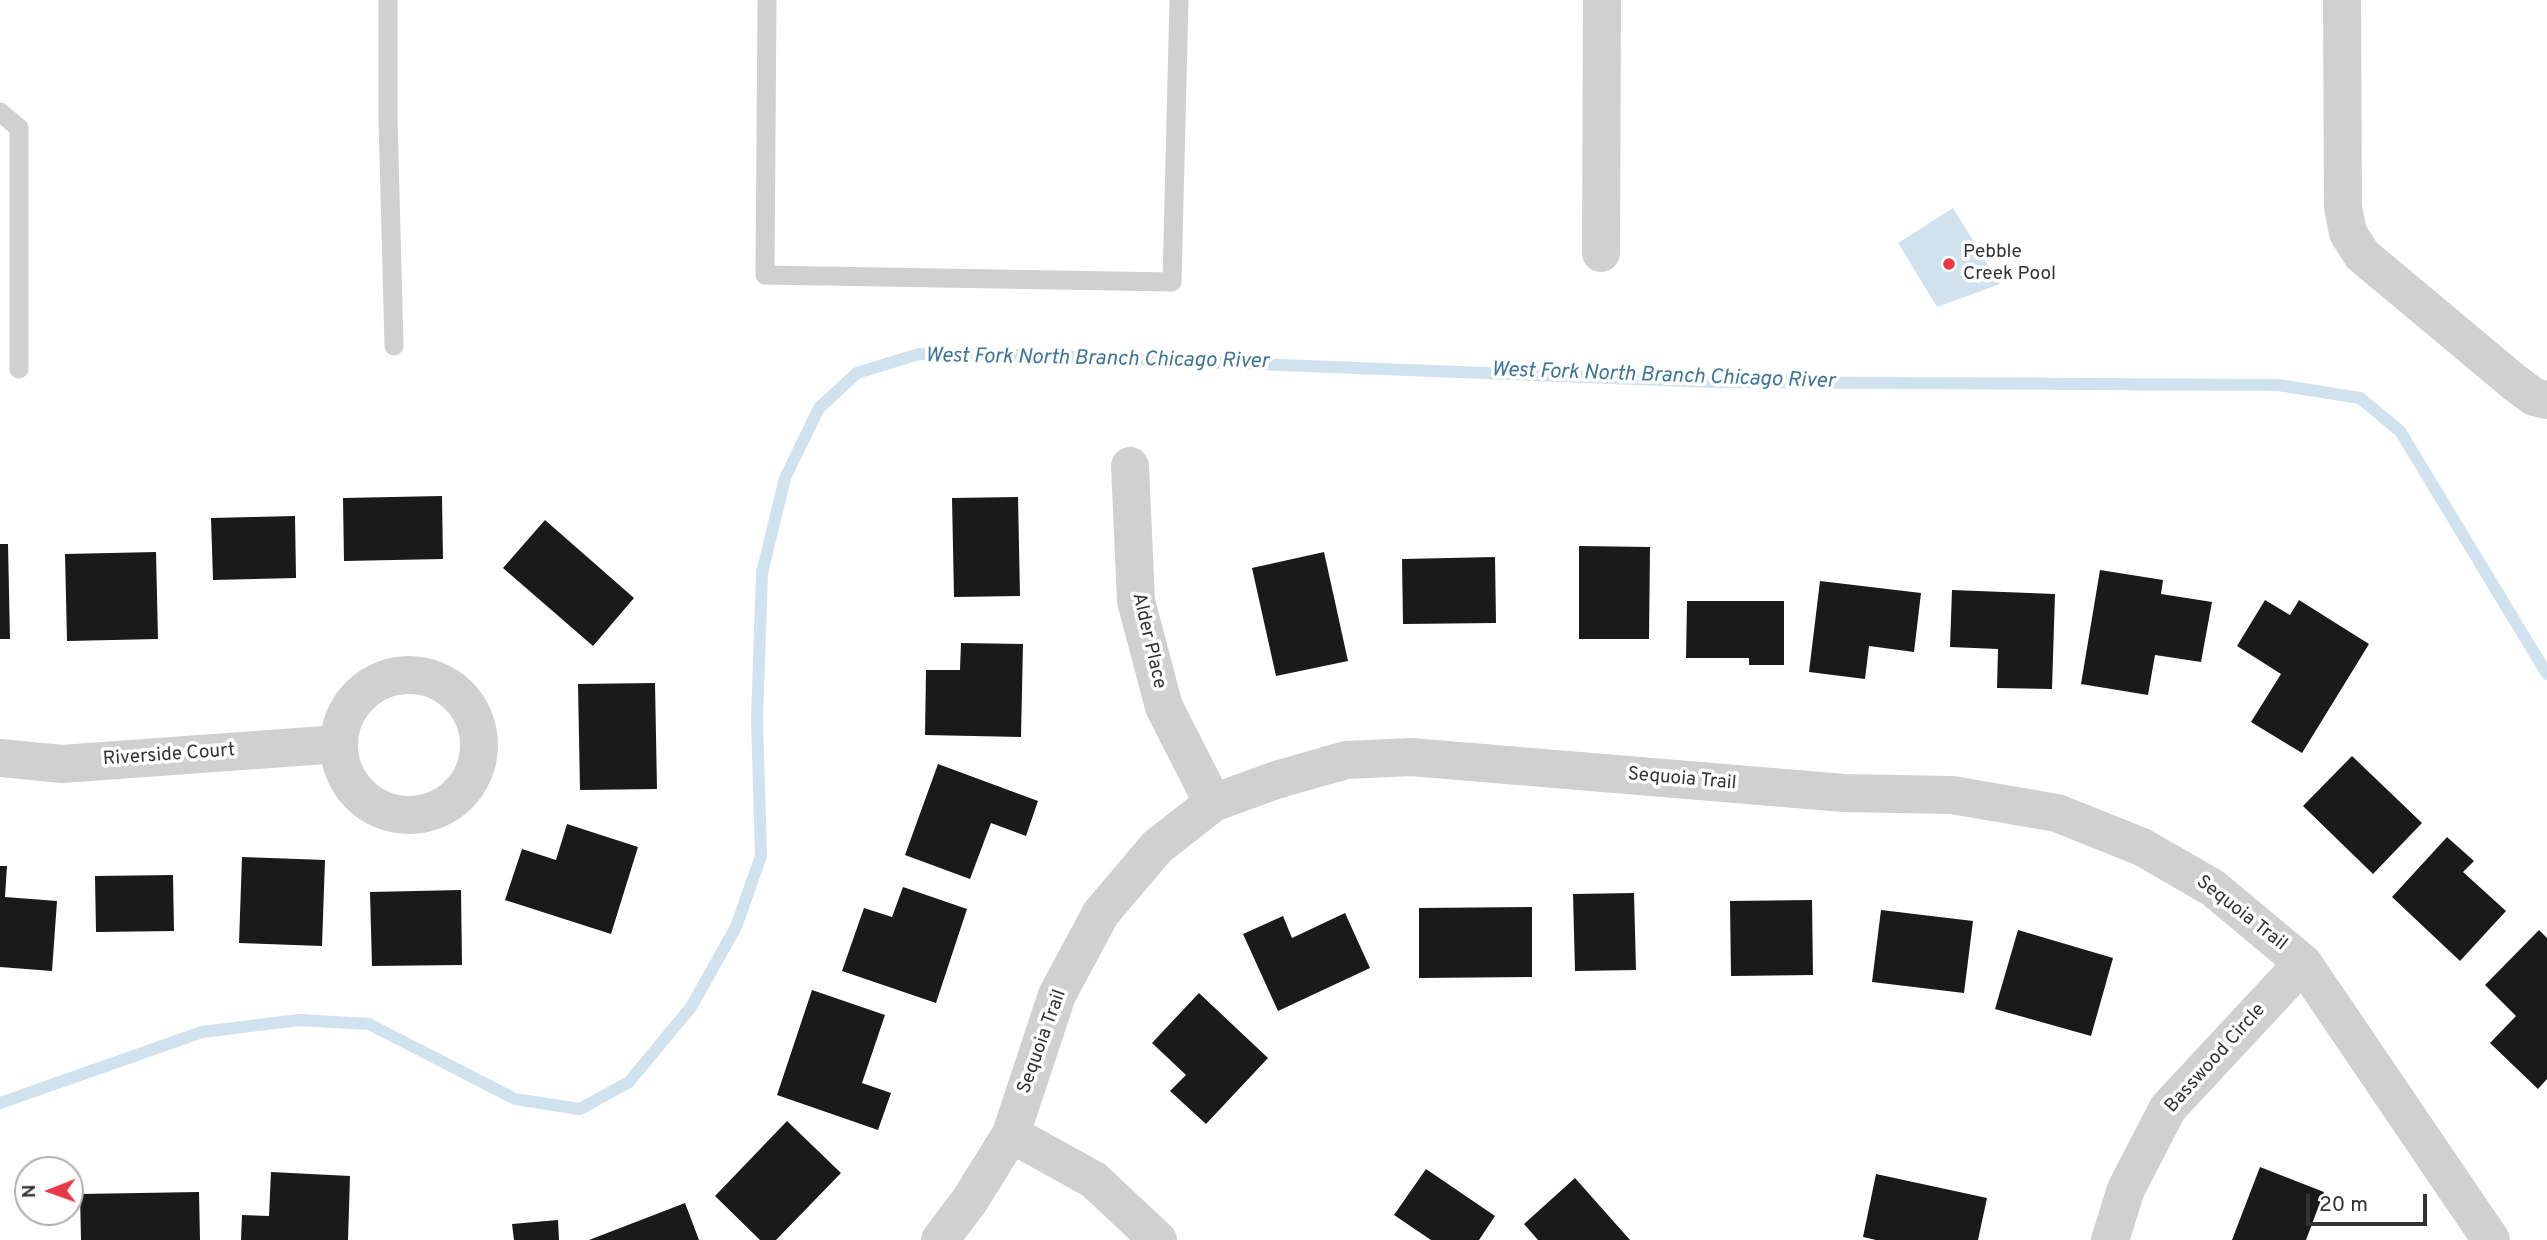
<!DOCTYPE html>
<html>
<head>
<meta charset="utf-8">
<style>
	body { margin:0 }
	#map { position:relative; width:2547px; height:1240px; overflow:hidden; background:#fff; font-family:Overpass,sans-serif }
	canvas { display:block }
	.north { position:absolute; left:14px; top:1156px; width:70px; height:70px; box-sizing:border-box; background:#fff; border:2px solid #adadad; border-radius:50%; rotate:269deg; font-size:19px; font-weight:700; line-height:28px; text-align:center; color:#333 }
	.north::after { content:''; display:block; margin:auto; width:24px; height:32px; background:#e63946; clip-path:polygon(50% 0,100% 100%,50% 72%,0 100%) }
	.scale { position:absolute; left:2306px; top:1194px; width:121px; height:32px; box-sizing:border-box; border:4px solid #333; border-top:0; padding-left:9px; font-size:21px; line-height:24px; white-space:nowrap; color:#333; -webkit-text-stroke:5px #fff; paint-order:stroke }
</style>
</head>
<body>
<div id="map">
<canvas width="2547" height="1240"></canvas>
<div class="north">N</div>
<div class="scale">20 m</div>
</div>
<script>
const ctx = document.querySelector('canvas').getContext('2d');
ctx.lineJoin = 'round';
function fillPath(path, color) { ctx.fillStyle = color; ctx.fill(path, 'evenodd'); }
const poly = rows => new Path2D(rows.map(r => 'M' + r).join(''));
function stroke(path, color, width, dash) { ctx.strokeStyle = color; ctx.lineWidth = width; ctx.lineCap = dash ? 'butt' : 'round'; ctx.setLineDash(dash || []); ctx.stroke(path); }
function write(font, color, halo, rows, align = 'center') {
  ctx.font = font + ' Overpass,sans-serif'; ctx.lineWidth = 7; ctx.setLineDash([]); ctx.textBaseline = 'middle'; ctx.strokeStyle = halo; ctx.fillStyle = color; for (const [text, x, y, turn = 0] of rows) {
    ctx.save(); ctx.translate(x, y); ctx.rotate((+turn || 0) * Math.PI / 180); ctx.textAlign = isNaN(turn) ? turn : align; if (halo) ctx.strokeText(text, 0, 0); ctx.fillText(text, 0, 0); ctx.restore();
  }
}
fillPath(poly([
	[1953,208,2000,284,1937,307,1898,243]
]), '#cfe2ee');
stroke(poly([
	[0,1103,202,1032,299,1020,369,1024,515,1099,580,1109,629,1082,691,1007,736,927,761,856,757,719,762,573,785,478,819,408,857,373,919,354,1027,355,1712,382,2278,385,2360,398,2400,431,2547,674]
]), '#cfe2ee', 12);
fillPath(poly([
	[442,496,443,559,344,561,343,498],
	[1018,497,1020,596,954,597,952,498],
	[295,516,296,578,213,580,211,518],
	[545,520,634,598,593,646,503,568],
	[0,544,8,544,10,639,0,639],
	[1579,546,1650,547,1649,639,1579,639],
	[156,552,158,639,67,641,65,554],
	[1324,552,1348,661,1276,676,1252,568],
	[1495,557,1496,623,1403,624,1402,559],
	[2100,570,2163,580,2161,594,2212,602,2201,662,2155,655,2148,695,2081,684],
	[1820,581,1921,593,1914,652,1869,646,1865,679,1809,672],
	[1952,590,2055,594,2052,689,1997,688,1998,649,1950,647],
	[2265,600,2290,615,2299,600,2369,644,2302,753,2251,722,2281,674,2237,646],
	[1687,601,1784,601,1784,665,1749,665,1749,658,1686,658],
	[961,643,1023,644,1021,737,925,735,926,670,960,670],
	[655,683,657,789,580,790,578,684],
	[2352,756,2422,823,2373,874,2303,806],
	[938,764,1038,801,1026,836,991,823,970,879,905,855],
	[567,824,638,847,611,934,505,900,522,849,556,860],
	[2447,837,2474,861,2463,872,2506,911,2460,961,2392,897],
	[242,857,325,860,322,946,239,943],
	[0,866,7,866,5,897,57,901,52,971,0,967],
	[173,875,174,931,96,932,95,876],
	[903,887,967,909,936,1003,842,971,864,908,892,917],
	[461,890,462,965,372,966,370,892],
	[1634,893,1636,970,1575,971,1573,894],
	[1812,900,1813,975,1731,976,1730,901],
	[1532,907,1532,977,1419,978,1419,908],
	[1881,910,1973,921,1964,993,1872,982],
	[1345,913,1370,968,1278,1011,1243,934,1283,916,1292,938],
	[2018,930,2113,958,2091,1036,1995,1009],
	[2539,930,2547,938,2547,1079,2538,1089,2490,1043,2516,1016,2485,985],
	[812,990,885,1015,862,1083,891,1093,878,1130,777,1095],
	[1199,993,1268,1058,1206,1124,1170,1091,1186,1075,1152,1043],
	[787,1121,841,1173,776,1240,760,1240,715,1196],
	[2260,1167,2324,1192,2306,1240,2232,1240],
	[1426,1169,1495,1216,1479,1240,1431,1240,1394,1215],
	[271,1172,350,1176,348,1240,241,1240,242,1215,269,1216],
	[1876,1174,1987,1198,1978,1240,1876,1240,1863,1237],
	[1575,1178,1630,1240,1538,1240,1524,1224],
	[199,1192,200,1240,81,1240,80,1194],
	[685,1203,699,1240,589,1240],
	[558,1220,559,1240,514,1240,512,1224]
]), '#1a1a1a');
stroke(poly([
	[388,0,388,118,394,346],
	[767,0,765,275,1172,282,1179,0],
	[0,112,19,128,19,369]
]), '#d0d0d0', 19);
stroke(poly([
	[2342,0,2343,207,2348,233,2362,255,2514,382,2534,397,2547,400],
	[1601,253,1602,0],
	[1130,466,1136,601,1164,707,1213,803],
	'339 745a70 70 0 1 1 140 0a70 70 0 1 1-140 0Z',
	[0,758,62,764,339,744],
	[1011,1134,1094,1180,1158,1240],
	[940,1240,970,1200,1011,1134,1057,995,1101,913,1157,847,1213,803,1276,780,1346,760,1411,757,1844,793,1952,795,2057,813,2142,847,2213,888,2303,963,2491,1240],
	[2110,1240,2126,1189,2168,1108,2303,963]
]), '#d0d0d0', 38);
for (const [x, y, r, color] of [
	[1949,264,7,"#e63946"]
]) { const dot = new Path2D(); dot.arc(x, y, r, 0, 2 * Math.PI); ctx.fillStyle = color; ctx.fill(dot); stroke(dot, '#fff', 2.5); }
write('19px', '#333', '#fff', [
	["Pebble",1963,253],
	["Creek Pool",1963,275]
], 'left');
write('19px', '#333', '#fff', [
	["Alder Place",1148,641,77],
	["Riverside Court",169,756,-4],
	["Sequoia Trail",1682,780,5],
	["Sequoia Trail",2241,914,38],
	["Sequoia Trail",1043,1042,-70],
	["Basswood Circle",2216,1059,-48]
]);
write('italic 21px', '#3f7597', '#fff', [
	["West Fork North Branch Chicago River",1097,360,1],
	["West Fork North Branch Chicago River",1663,377,2]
]);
</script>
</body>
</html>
